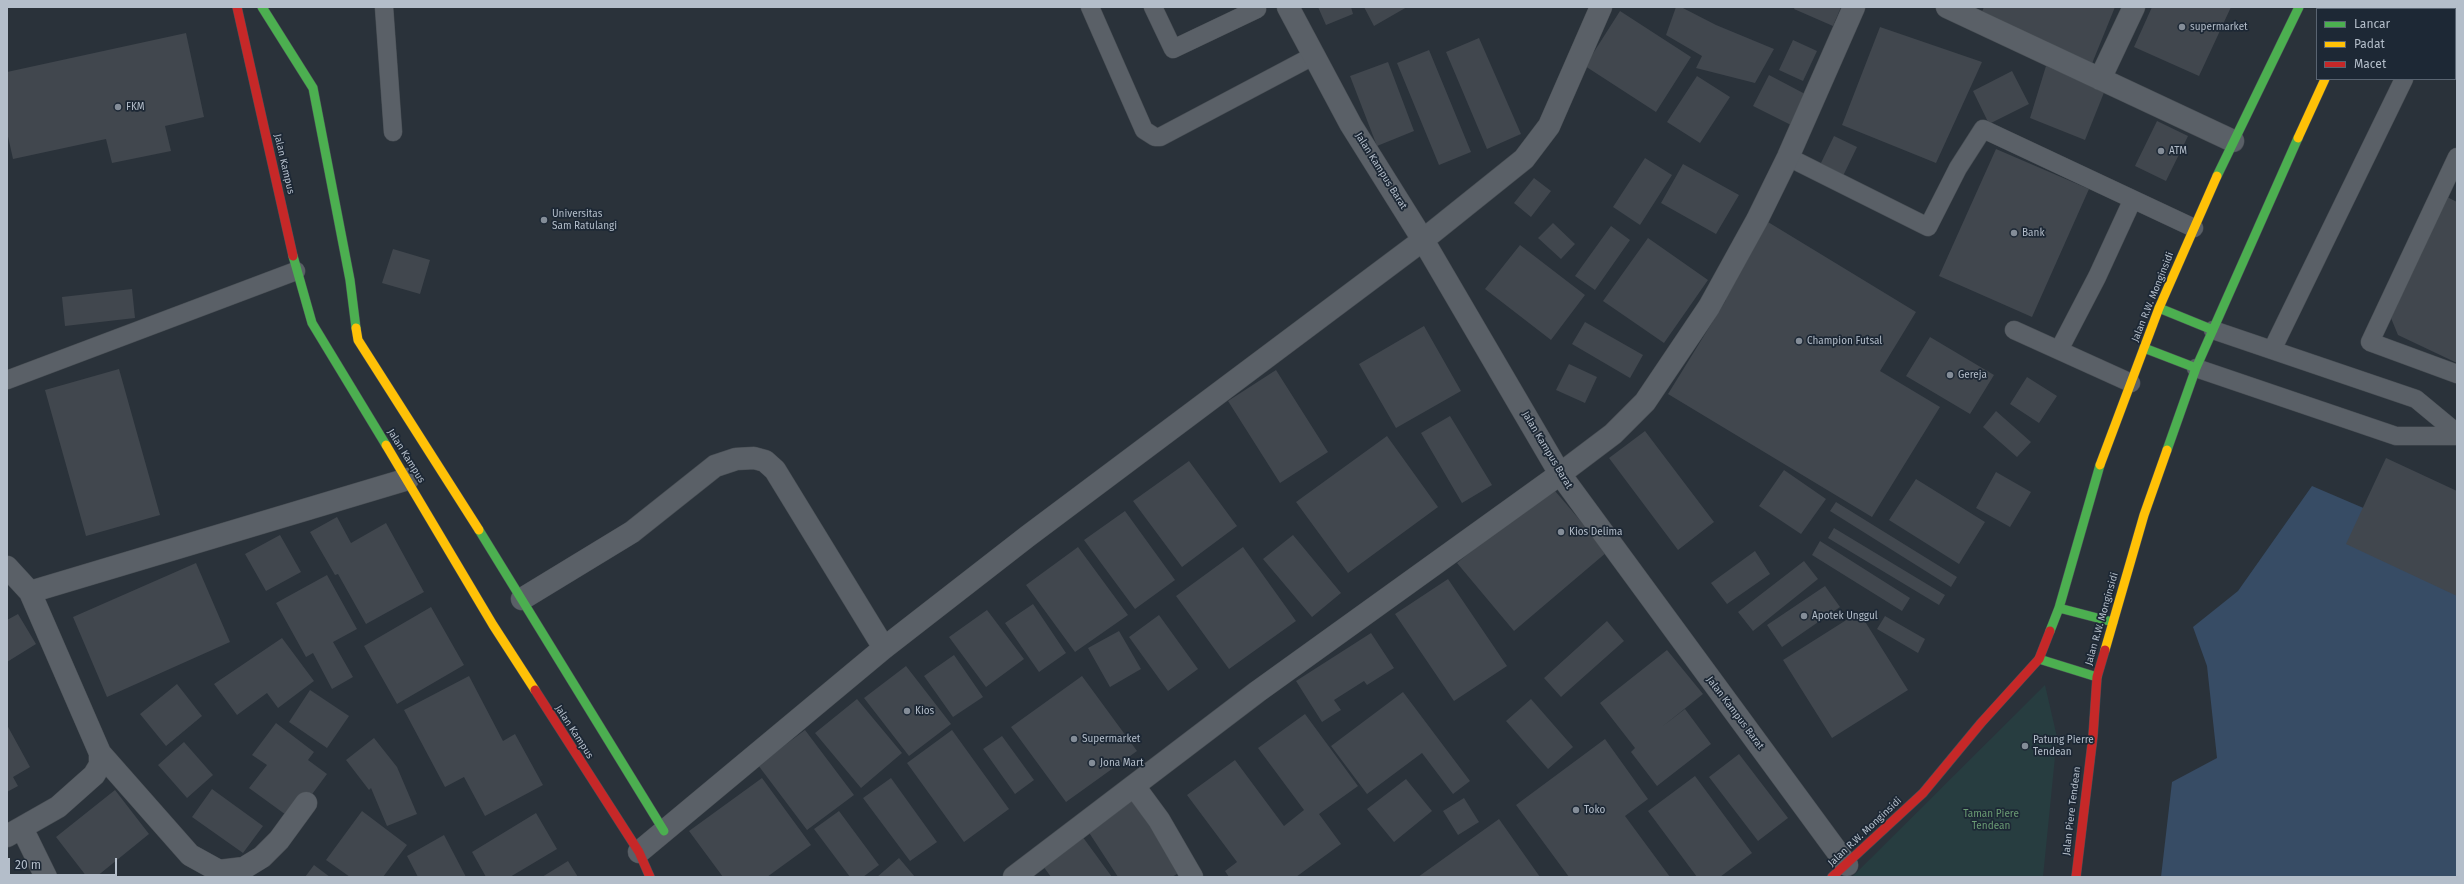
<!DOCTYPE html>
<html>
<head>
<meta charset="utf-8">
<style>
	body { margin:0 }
	#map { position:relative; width:2464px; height:884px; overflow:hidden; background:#2a323a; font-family:"Fira Sans",sans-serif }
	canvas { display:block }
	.frame { position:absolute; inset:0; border:8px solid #b4beca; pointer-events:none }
	.legend { position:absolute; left:2316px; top:8px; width:140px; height:72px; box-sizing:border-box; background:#1d2835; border:1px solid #596471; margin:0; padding:5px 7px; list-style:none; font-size:12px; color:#b4beca }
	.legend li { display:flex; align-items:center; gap:8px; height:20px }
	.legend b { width:20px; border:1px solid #596471 }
	.scale { position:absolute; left:8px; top:858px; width:109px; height:18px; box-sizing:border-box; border:2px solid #b4beca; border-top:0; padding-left:5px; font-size:12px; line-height:14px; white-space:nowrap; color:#b4beca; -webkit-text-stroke:3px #1d2835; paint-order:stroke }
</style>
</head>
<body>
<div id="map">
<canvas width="2464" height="884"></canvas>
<div class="frame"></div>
<ul class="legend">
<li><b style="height:5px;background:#4caf50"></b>Lancar</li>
<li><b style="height:5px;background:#ffc107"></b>Padat</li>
<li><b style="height:5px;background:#c62828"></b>Macet</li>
</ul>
<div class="scale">20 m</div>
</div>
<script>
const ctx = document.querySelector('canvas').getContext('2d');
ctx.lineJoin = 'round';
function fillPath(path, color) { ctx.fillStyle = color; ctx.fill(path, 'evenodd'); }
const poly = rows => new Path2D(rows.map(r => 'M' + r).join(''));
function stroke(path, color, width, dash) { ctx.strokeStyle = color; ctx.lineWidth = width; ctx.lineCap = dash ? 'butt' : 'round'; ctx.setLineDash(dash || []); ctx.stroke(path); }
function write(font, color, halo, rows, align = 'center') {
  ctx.font = font + ' "Fira Sans",sans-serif'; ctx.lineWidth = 3.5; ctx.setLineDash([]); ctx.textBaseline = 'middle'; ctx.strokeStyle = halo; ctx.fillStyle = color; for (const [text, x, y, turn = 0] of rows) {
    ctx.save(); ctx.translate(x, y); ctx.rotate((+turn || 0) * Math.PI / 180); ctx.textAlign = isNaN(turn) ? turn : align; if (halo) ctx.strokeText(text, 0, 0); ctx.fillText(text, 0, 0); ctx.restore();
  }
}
fillPath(poly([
	[2045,685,2057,737,2043,877,1852,877]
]), '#273d40');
fillPath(poly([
	[2312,486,2457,548,2457,877,2161,877,2172,782,2217,758,2207,666,2193,627,2238,591]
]), '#374c65');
fillPath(poly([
	[1318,7,1351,7,1353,14,1326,25],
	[1364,7,1407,7,1374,26],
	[1676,7,1681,7,1716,25,1774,49,1755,83,1696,68,1702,56,1666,35],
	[1795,7,1841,7,1833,26,1794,9],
	[1984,7,2115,7,2091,66,1980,16],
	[2152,7,2231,7,2199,76,2134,47],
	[1620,11,1691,57,1656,112,1585,66],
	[1880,27,1982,62,1936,163,1842,125],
	[186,33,204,117,165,126,171,151,112,163,106,139,13,159,7,132,7,72],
	[1479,38,1521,134,1487,149,1446,52],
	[1793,40,1817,51,1803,81,1779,70],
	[1429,50,1471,152,1439,165,1397,63],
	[1388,62,1414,131,1377,146,1350,76],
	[2046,66,2105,90,2085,140,2030,118],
	[2012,71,2029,104,1989,124,1973,91],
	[1769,75,1807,95,1791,125,1753,106],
	[1697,76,1730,97,1700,143,1667,122],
	[2157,121,2188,136,2166,181,2135,166],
	[1834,136,1857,147,1843,176,1820,165],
	[1996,149,2089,189,2032,317,1939,276],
	[1645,158,1672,175,1640,225,1613,207],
	[1683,164,1739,195,1716,234,1661,203],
	[1534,178,1551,191,1531,217,1514,203],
	[2447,197,2457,202,2457,363,2398,335,2391,318],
	[1768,222,1916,312,1880,371,1940,407,1872,517,1668,394,1726,300,1722,297],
	[1553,223,1575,244,1561,259,1538,238],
	[1611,226,1630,240,1595,290,1575,276],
	[1648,238,1708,280,1664,343,1603,301],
	[1520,245,1585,295,1551,340,1485,289],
	[393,249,430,260,420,294,382,283],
	[132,289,135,318,65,326,62,297],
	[1585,322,1643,355,1630,378,1572,344],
	[1424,326,1461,391,1396,428,1359,364],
	[1930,337,1994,375,1970,414,1906,376],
	[1569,364,1597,377,1585,403,1556,390],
	[119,369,160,515,86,536,45,390],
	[1276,370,1328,452,1280,483,1228,401],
	[2027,377,2057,396,2039,423,2010,404],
	[1996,411,2031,442,2017,457,1983,427],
	[1450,416,1492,485,1462,503,1421,433],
	[1645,431,1714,522,1678,550,1609,458],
	[1387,436,1438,507,1348,573,1296,502],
	[2386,458,2457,491,2457,596,2346,544],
	[1189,461,1237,526,1182,567,1133,501],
	[1784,470,1826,499,1801,534,1759,506],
	[1996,472,2031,492,2010,527,1976,508],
	[1916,479,1985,522,1959,564,1889,520],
	[1550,485,1607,552,1514,631,1457,563],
	[1836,502,1957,577,1951,587,1830,511],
	[1125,511,1175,580,1135,609,1084,540],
	[337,517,351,543,386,523,424,592,366,624,338,574,335,575,310,532],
	[1834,528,1945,595,1939,605,1828,538],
	[280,535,301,572,266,591,245,554],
	[1293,535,1341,593,1312,617,1263,559],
	[1820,541,1910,598,1902,611,1812,555],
	[1078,547,1128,615,1075,652,1026,585],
	[1243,547,1296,621,1229,669,1176,596],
	[1755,551,1770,574,1727,604,1711,583],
	[1804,561,1818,579,1753,631,1738,612],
	[196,563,230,642,107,697,73,617],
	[327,575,357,629,333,642,353,677,332,689,313,653,306,657,276,603],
	[1448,579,1507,666,1454,701,1395,614],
	[1825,586,1840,607,1782,647,1767,625],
	[1033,604,1066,653,1039,672,1005,623],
	[431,607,464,665,397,704,364,646],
	[987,610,1024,659,986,687,949,637],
	[1859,612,1908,690,1832,738,1783,660],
	[18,614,36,644,7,662,7,620],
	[1159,615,1198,669,1168,691,1129,637],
	[1885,616,1925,639,1918,653,1877,629],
	[1607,621,1624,641,1561,697,1544,678],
	[1119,631,1141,669,1110,687,1088,648],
	[1371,633,1394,668,1367,685,1364,681,1334,700,1341,710,1322,722,1296,681],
	[282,638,314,681,278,708,267,693,237,715,214,684],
	[1667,650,1703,694,1663,726,1685,709,1711,744,1657,786,1631,752,1635,748,1600,703],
	[954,655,983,697,953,717,924,676],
	[906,666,951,724,909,756,864,698],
	[469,676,503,741,515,734,543,785,485,816,464,777,445,787,404,710],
	[1082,676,1137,751,1066,802,1011,727],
	[177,684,202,716,166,746,140,714],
	[310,690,349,716,327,748,289,722],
	[1403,692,1470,781,1453,794,1422,753,1367,794,1331,746],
	[857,699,902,753,861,788,815,733],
	[1531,699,1573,747,1548,769,1506,721],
	[1305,714,1358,786,1319,814,1341,844,1296,877,1229,877,1225,871,1237,862,1187,795,1235,760,1284,826,1304,810,1258,748],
	[276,723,314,752,308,760,327,774,293,820,249,788,267,765,252,755],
	[7,725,30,767,13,777,18,786,7,792],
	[805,730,854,795,807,830,758,765],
	[952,730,1009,809,964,842,907,763],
	[1002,736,1034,780,1015,794,983,749],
	[374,738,397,767,417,814,387,826,371,788,369,790,346,760],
	[1605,739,1648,799,1625,816,1670,877,1569,877,1516,805],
	[184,742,213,775,187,798,158,765],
	[1739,754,1788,818,1758,841,1709,777],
	[1695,776,1752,853,1720,877,1697,877,1648,811],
	[762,778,811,845,767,877,723,877,689,831],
	[891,778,937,842,910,861,863,798],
	[1406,779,1432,811,1394,842,1367,809],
	[212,789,263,826,243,853,192,817],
	[115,790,149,834,96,877,87,877,56,837],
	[1137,795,1185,869,1172,877,1118,877,1086,828],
	[1464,798,1479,822,1458,835,1443,811],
	[362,811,407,845,383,877,350,877,326,860],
	[839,811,879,865,863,877,850,877,814,829],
	[536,813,557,849,510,877,486,877,472,852],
	[1499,819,1540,877,1418,877],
	[444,835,466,877,418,877,407,856],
	[1082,836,1112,877,1051,877,1043,866],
	[899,858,915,877,877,877],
	[568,861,578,877,542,877],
	[314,865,330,877,305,877]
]), '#41474e');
const lane = poly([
	[384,7,393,132],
	[1090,7,1144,130,1155,137,1160,137,1313,56],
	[1153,7,1173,49,1257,9,1255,7],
	[2437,9,2438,7],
	[1788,157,1928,227,1958,168,1983,129,2194,228],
	[2457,157,2370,342,2457,374],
	[2014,330,2131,383],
	[2213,330,2416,399,2457,433],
	[2059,350,2097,277,2132,201],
	[2272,350,2404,79],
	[2196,368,2396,436,2457,436],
	[7,380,296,271]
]);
const street = poly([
	[1288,7,1351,125,1423,240,1560,474,1847,865],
	[1947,7,2233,141],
	[2100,79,2134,7],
	[7,567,30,592,100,753,100,765,94,775,58,807,7,836],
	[30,592,408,479],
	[522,599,632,532,715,466,736,459,754,458,765,461,775,470,884,648],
	[100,753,190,855,219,871,244,868,262,857,279,840,306,803],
	[1134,786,1159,820,1192,877],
	[22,828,46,877],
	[639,852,884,648,1028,536,1423,240,1524,159,1549,126,1601,7],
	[1014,877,1257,692,1560,474,1613,434,1645,402,1709,307,1757,220,1788,157,1854,7]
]);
const fast = poly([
	[262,7,313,88,350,280,356,328],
	[2359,9,2360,7],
	[2217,176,2299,7],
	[293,256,312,323,386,445],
	[2159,308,2213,330],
	[2144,348,2196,368],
	[2167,450,2196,368,2298,138],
	[479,530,664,831],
	[2059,608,2113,622],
	[2050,631,2059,608,2100,465],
	[2039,659,2097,677]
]);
const slow = poly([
	[2298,138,2325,79],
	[356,328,358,340,479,530],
	[386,445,493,625,535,690],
	[2100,465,2159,308,2217,176],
	[2105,650,2144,515,2167,450]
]);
const jam = poly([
	[237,7,293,256],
	[535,690,639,852,650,877],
	[1832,877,1923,793,1981,723,2039,659,2050,631],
	[2076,877,2093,736,2097,677,2105,650]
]);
stroke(lane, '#484e54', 19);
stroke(street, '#484e54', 23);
stroke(fast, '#484e54', 10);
stroke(slow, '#484e54', 10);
stroke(jam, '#484e54', 10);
stroke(lane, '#5a6067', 18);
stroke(street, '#5a6067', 22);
stroke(fast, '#4caf50', 9);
stroke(slow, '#ffc107', 9);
stroke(jam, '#c62828', 9);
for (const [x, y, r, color] of [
	[2182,27,4,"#848d98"],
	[118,107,4,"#848d98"],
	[2161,151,4,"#848d98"],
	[544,220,4,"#848d98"],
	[2014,233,4,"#848d98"],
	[1799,341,4,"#848d98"],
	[1950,375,4,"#848d98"],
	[1561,532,4,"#848d98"],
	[1804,616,4,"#848d98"],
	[907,711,4,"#848d98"],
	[1074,739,4,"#848d98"],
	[2025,746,4,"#848d98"],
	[1092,763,4,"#848d98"],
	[1576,810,4,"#848d98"]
]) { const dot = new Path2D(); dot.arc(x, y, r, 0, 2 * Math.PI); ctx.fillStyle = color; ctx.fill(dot); stroke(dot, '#1d2835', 1.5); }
write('10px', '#b4beca', '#1d2835', [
	["supermarket",2190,27],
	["FKM",126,107],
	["ATM",2169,151],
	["Universitas",552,214],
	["Sam Ratulangi",552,226],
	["Bank",2022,233],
	["Champion Futsal",1807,341],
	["Gereja",1958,375],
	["Kios Delima",1569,532],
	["Apotek Unggul",1812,616],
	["Kios",915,711],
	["Supermarket",1082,739],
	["Patung Pierre",2033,740],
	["Tendean",2033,752],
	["Jona Mart",1100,763],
	["Toko",1584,810]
], 'left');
write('10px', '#b4beca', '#1d2835', [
	["Jalan Kampus",284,164,77],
	["Jalan Kampus Barat",1381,171,58],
	["Jalan R.W. Monginsidi",2153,297,-68],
	["Jalan Kampus Barat",1547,450,59],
	["Jalan Kampus",406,456,58],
	["Jalan R.W. Monginsidi",2102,619,-74],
	["Jalan Kampus Barat",1735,713,53],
	["Jalan Kampus",574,732,57],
	["Jalan Piere Tendean",2072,811,-83],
	["Jalan R.W. Monginsidi",1865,832,-43]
]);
write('10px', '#6b9c74', '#1d2835', [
	["Taman Piere",1991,814],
	["Tendean",1991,826]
]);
</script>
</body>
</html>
